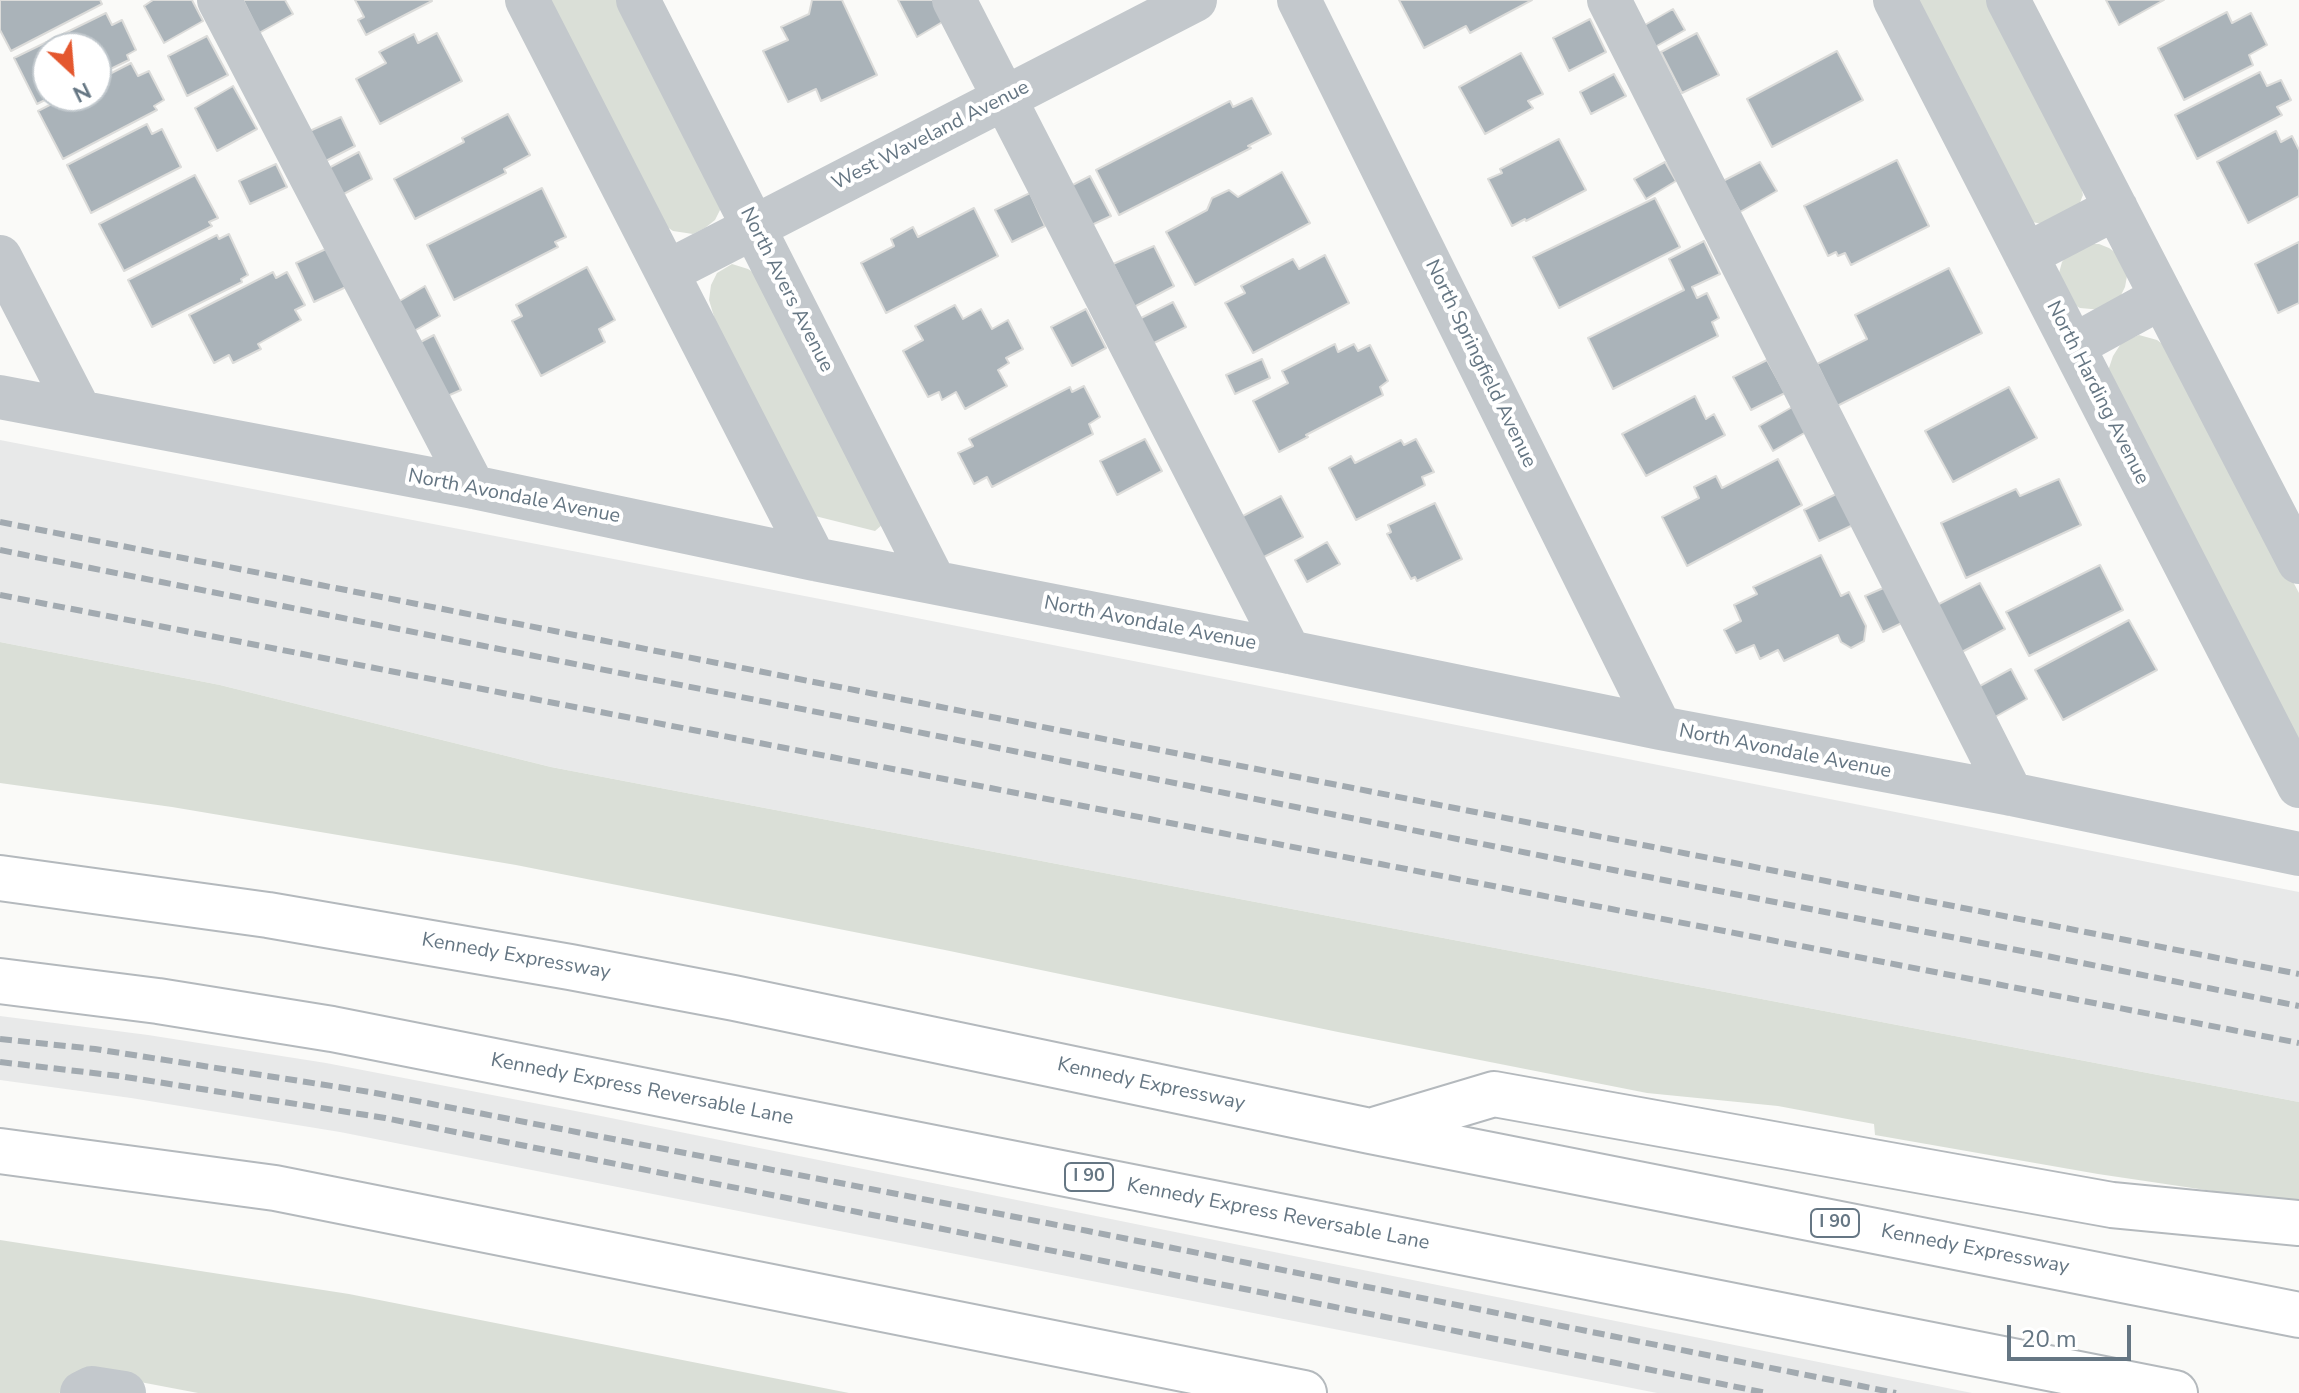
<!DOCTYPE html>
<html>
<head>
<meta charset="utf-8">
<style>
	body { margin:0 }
	#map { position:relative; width:2299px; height:1393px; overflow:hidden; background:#fafaf8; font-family:"Nunito Sans",sans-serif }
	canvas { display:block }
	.north { position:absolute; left:32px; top:32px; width:80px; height:80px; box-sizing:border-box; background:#fff; border:2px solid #c1c8cd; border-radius:50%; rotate:154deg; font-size:22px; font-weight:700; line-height:32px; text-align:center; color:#657683 }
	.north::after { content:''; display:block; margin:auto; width:28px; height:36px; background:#e4572e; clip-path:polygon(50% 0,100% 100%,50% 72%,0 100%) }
	.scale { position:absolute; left:2007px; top:1325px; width:124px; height:36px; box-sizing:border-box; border:4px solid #657683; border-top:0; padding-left:10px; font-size:24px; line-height:28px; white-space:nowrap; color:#657683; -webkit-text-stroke:6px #fff; paint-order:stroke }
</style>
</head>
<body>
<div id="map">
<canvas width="2299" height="1393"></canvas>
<div class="north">N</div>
<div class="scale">20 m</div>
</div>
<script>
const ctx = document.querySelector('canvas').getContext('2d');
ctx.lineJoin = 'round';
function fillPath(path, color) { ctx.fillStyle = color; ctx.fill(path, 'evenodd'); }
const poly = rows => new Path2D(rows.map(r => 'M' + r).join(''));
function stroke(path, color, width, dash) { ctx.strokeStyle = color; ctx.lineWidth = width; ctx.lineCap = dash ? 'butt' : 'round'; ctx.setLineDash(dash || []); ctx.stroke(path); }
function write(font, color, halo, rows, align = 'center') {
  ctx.font = font + ' "Nunito Sans",sans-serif'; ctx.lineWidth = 8; ctx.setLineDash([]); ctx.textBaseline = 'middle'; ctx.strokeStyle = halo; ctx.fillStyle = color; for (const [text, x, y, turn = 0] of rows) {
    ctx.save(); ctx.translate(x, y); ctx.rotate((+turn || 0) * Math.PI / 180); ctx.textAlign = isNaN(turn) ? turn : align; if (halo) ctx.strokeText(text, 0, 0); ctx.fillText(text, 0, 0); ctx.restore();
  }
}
fillPath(poly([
	[0,440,851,605,2299,892,2299,1102,551,767,220,685,0,642],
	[0,1016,148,1035,326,1063,596,1115,1972,1393,1657,1393,340,1132,131,1098,0,1080]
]), '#e8e9e9');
fillPath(poly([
	[545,0,625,0,721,208,715,220,705,228,693,234,673,231,660,222],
	[1912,0,1987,0,2079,177,2083,195,2077,210,2047,225,2032,222],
	[2087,244,2099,244,2109,248,2119,255,2127,276,2125,287,2120,297,2102,310,2080,308,2071,303,2059,273,2062,262,2068,254],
	[732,264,748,269,764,279,883,524,875,531,815,516,715,320,709,300,711,285,717,273],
	[2139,335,2157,340,2171,350,2299,593,2299,756,2106,377,2113,356,2122,342],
	[0,642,220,685,551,767,2299,1102,2299,1202,2253,1197,2098,1174,1875,1135,1874,1124,1778,1106,1647,1093,1338,1032,945,950,516,865,172,807,0,783],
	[0,1240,349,1294,849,1393,198,1393,98,1374,59,1393,0,1393]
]), '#dadfd7');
const building = poly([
	[0,0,100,0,102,4,11,51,0,30,0,0],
	[153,0,192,0,203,21,164,43,144,6,153,0],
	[243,0,285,0,293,14,259,33,243,0],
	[355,0,431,0,432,1,366,35,358,20,364,17,355,0],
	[812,0,842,0,877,75,821,101,816,89,788,102,763,51,788,40,781,27,809,14,812,0],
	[898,0,933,0,944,21,917,37,898,0],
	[1399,0,1532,0,1470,33,1466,26,1424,48,1399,0],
	[2106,0,2164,0,2119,25,2106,0],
	[1673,9,1685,30,1655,47,1643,26,1673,9],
	[2227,12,2232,23,2251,13,2267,45,2249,55,2253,65,2184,100,2158,48,2227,12],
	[106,13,112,25,122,20,136,50,127,55,129,60,96,76,96,48,48,48,48,96,53,96,37,104,14,58,106,13],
	[1590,19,1606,52,1569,71,1553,38,1590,19],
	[437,33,462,81,380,124,356,79,386,63,379,52,414,34,418,43,437,33],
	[1697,33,1719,75,1682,93,1661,52,1697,33],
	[207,36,228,75,187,96,168,56,207,36],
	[1837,51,1863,100,1772,147,1747,99,1837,51],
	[1521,53,1543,94,1528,101,1533,108,1485,134,1459,87,1521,53],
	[131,63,138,76,149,71,164,100,154,106,157,110,63,159,38,111,67,96,96,96,96,81,131,63],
	[2260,72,2267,86,2281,80,2291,100,2277,107,2282,115,2197,159,2175,115,2260,72],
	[1614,74,1626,96,1591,114,1580,92,1614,74],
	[233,86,257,129,217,151,195,108,233,86],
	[1252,98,1271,134,1248,146,1251,148,1119,215,1096,170,1230,101,1233,107,1252,98],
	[508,114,530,155,504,169,506,173,415,219,394,179,464,142,462,138,508,114],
	[341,117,355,146,318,165,303,134,341,117],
	[147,124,152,134,162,129,181,167,91,213,67,165,147,124],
	[2276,131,2281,142,2292,136,2299,150,2299,196,2248,223,2217,162,2276,131],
	[1559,139,1586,190,1526,221,1525,219,1512,226,1488,179,1502,173,1500,169,1559,139],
	[359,152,372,179,338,197,323,171,359,152],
	[1897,160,1929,226,1851,265,1845,253,1838,256,1836,252,1828,256,1804,206,1897,160],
	[1665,162,1676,181,1646,199,1634,179,1665,162],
	[1760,162,1777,191,1740,212,1723,181,1760,162],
	[276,164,287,187,250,204,239,181,276,164],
	[1282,172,1310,223,1195,285,1166,232,1207,210,1212,198,1229,190,1238,197,1282,172],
	[195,175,218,218,209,222,212,226,124,271,99,224,195,175],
	[1090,176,1111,216,1083,229,1063,190,1090,176],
	[542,188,566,237,555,242,558,247,454,300,427,245,542,188],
	[1030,193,1045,226,1012,242,995,210,1030,193],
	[1655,198,1680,247,1559,308,1533,257,1655,198],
	[974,208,998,256,886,313,861,263,894,246,891,239,913,227,918,237,974,208],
	[229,234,248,275,241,279,242,282,152,327,128,280,217,235,219,239,229,234],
	[1704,241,1720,274,1692,287,1697,298,1707,293,1719,318,1712,322,1718,336,1613,389,1588,338,1684,290,1669,259,1704,241],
	[2299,242,2299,303,2278,313,2255,264,2299,242],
	[1154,246,1174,286,1134,307,1113,264,1154,246],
	[328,248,346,287,314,302,296,263,328,248],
	[1325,255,1349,303,1253,353,1225,303,1245,293,1241,286,1293,259,1299,269,1325,255],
	[587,267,615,320,599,329,605,342,541,376,512,321,522,316,516,305,587,267],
	[1949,268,1982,333,1837,406,1817,364,1867,339,1855,315,1949,268],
	[273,272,276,278,287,272,305,305,295,310,301,320,258,344,261,349,233,363,229,355,214,363,189,315,273,272],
	[425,286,440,316,407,335,391,306,425,286],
	[1173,302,1186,327,1152,344,1139,319,1173,302],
	[955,305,963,319,981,309,992,329,1008,320,1023,349,1006,358,1009,363,998,370,1007,386,965,409,956,392,942,400,939,392,928,397,903,351,923,340,915,326,955,305],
	[1086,309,1106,348,1072,366,1051,327,1086,309],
	[434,335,461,390,436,401,411,347,434,335],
	[1335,344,1338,352,1354,344,1358,351,1370,345,1388,381,1380,387,1383,395,1306,435,1308,437,1279,452,1253,401,1288,383,1282,371,1335,344],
	[1262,359,1270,378,1235,394,1226,375,1262,359],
	[1767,360,1785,393,1751,410,1733,377,1767,360],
	[1084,386,1100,417,1089,424,1093,434,992,487,987,477,974,484,958,453,973,446,969,439,1070,387,1072,392,1084,386],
	[2009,387,2037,438,1953,482,1925,431,2009,387],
	[1695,396,1706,419,1714,414,1725,435,1646,476,1622,434,1695,396],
	[1794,406,1806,432,1773,451,1759,426,1794,406],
	[1145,439,1162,471,1117,495,1100,461,1145,439],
	[1416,439,1434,472,1422,477,1425,485,1356,520,1329,468,1351,456,1355,463,1401,440,1404,445,1416,439],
	[1778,459,1802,505,1687,566,1662,517,1699,498,1694,487,1716,476,1722,488,1778,459],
	[2059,479,2081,525,1966,578,1941,523,2016,489,2020,496,2059,479],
	[1840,492,1855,524,1819,541,1804,510,1840,492],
	[1281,496,1303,537,1262,558,1241,517,1281,496],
	[1435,503,1462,559,1417,581,1415,577,1411,579,1387,534,1391,532,1388,525,1435,503],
	[1327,542,1340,564,1307,582,1295,560,1327,542],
	[1821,555,1841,596,1849,592,1866,626,1864,641,1851,648,1841,642,1838,635,1784,661,1778,650,1760,659,1754,645,1736,653,1724,630,1741,621,1734,605,1757,594,1753,587,1821,555],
	[2100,565,2123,610,2029,656,2006,612,2100,565],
	[1980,583,2005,629,1960,653,1935,606,1980,583],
	[1888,586,1906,621,1883,632,1865,596,1888,586],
	[2129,620,2157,670,2063,720,2035,670,2129,620],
	[2011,669,2027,699,1995,717,1978,687,2011,669]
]);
fillPath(building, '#aab3b9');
stroke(building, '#dcdcda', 2);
const highway = poly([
	[0,878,268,915,570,967,734,998,1370,1131,2299,1315],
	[0,981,158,1001,332,1029,2175,1393],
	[1377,1129,1494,1094,2112,1205,2299,1223],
	[0,1151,275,1188,1304,1393]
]);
stroke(highway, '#b4b9bd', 48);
stroke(poly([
	[219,0,473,487],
	[527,0,814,559],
	[638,0,933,580],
	[954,0,1289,652],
	[1299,0,1660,728],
	[1609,0,2011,794],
	[1895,0,2299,786],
	[2008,0,2299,562],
	[2026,255,2116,208],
	[0,257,80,412],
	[667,272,1195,0],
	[2073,346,2162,297],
	[0,397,473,487,814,559,1289,652,1660,728,2011,794,2299,854],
	[82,1393,92,1388,124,1393]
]), '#c3c8cc', 44);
stroke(highway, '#fff', 44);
stroke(poly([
	[0,522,2299,974],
	[0,550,2299,1006],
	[0,595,2299,1043],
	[0,1039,95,1049,370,1092,1088,1231,1896,1393],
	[0,1062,119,1076,385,1118,1767,1393]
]), '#a2aab0', 6, [12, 6]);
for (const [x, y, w] of [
	[1089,1177,48],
	[1835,1223,48]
]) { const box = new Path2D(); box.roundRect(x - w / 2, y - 14, w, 28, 6); ctx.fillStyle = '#fff'; ctx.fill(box); stroke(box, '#657683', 2); }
write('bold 18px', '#657683', null, [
	["I 90",1089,1177],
	["I 90",1835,1223]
]);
write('20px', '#657683', '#fff', [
	["West Waveland Avenue",931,136,-27],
	["North Avers Avenue",786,290,63],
	["North Springfield Avenue",1480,364,64],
	["North Harding Avenue",2097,393,63],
	["North Avondale Avenue",514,497,11],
	["North Avondale Avenue",1150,624,11],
	["North Avondale Avenue",1785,752,11],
	["Kennedy Expressway",516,957,10],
	["Kennedy Expressway",1151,1085,12],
	["Kennedy Express Reversable Lane",642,1090,11],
	["Kennedy Express Reversable Lane",1278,1215,11],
	["Kennedy Expressway",1975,1250,11]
]);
</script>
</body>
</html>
